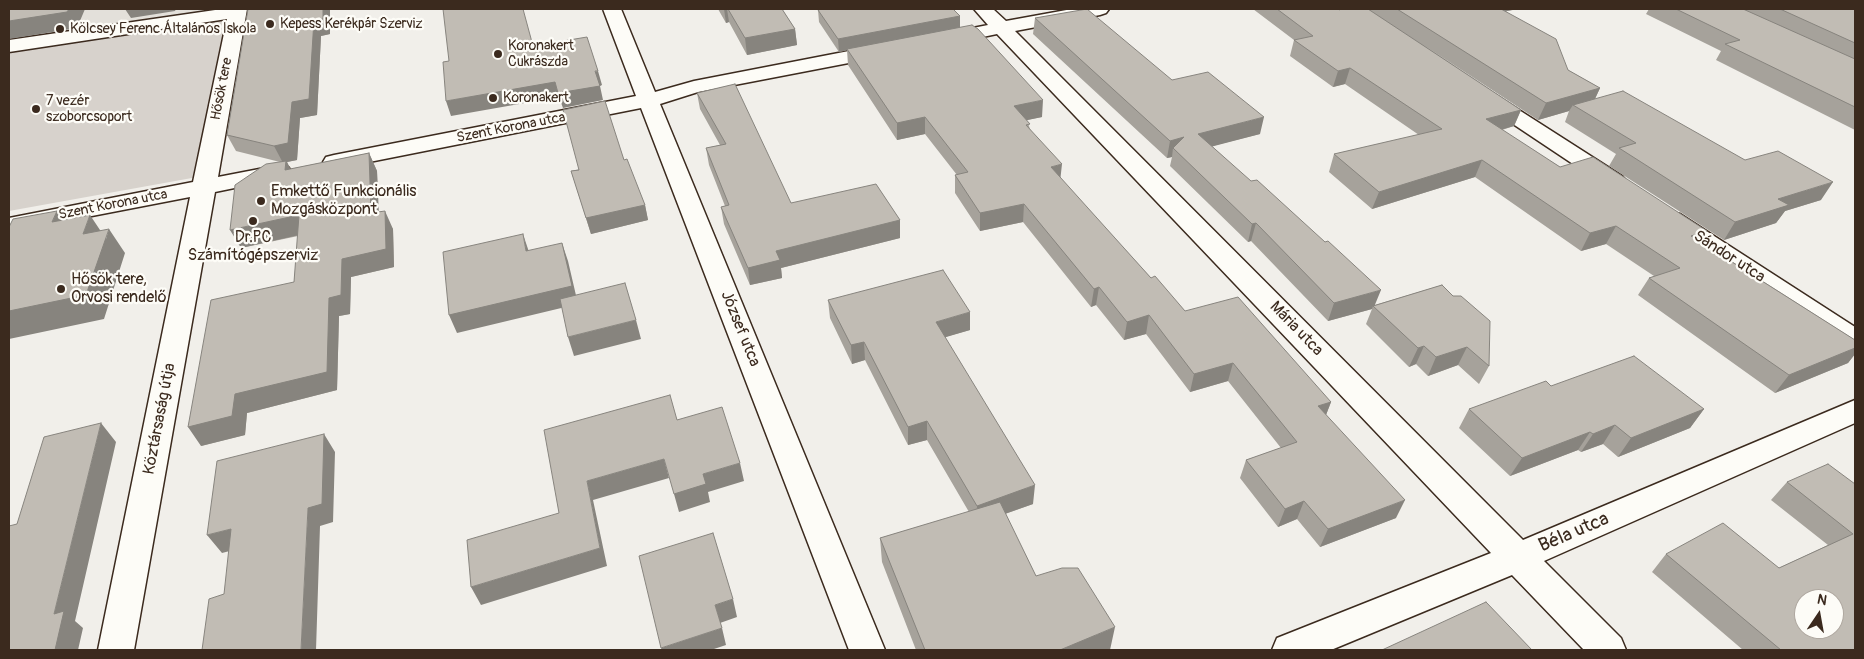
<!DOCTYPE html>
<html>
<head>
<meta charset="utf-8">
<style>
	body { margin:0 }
	#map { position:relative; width:1864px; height:659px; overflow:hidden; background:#f1efea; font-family:Pangolin,sans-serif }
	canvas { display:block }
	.frame { position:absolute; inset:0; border:10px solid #3b2a1e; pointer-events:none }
	.north { position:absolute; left:1794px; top:589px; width:50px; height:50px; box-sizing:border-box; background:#fdfcf7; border:1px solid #afa8a0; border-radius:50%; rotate:12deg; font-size:14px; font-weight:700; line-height:20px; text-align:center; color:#3b2a1e }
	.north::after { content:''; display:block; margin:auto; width:18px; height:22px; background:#3b2a1e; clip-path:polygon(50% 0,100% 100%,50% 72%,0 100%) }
</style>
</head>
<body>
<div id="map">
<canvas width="1864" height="659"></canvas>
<div class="frame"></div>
<div class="north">N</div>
</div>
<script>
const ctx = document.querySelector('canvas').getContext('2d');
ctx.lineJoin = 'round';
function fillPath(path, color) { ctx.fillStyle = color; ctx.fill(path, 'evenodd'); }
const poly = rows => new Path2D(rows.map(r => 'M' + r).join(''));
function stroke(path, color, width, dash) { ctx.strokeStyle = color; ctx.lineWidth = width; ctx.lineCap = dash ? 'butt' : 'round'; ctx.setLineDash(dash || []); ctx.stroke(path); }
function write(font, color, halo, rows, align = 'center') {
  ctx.font = font + ' Pangolin,sans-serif'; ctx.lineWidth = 4.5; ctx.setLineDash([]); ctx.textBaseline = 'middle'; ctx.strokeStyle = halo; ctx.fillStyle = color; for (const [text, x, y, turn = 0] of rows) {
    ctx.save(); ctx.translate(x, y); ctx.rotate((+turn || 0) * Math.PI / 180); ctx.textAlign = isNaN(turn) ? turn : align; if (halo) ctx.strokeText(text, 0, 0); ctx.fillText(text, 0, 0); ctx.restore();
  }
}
fillPath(poly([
	[9,9,217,9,216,14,9,44]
]), '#e3e0da');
fillPath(poly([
	[236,18,203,176,9,211,9,52]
]), '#d7d2cc');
const minor = poly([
	[222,9,247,9,218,177,280,165,288,167,292,172,288,177,215,192,134,650,98,650,190,197,9,232,9,218,193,182,227,19,9,52,9,40,222,9],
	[603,9,621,9,655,92,694,81,885,44,892,46,895,50,892,54,885,56,698,92,660,104,885,650,849,650,641,108,334,169,326,167,323,162,326,157,334,155,636,96,603,9],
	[974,9,993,9,1006,21,1072,9,1109,9,1106,13,1100,15,1015,31,1523,540,1855,400,1855,423,1544,561,1621,638,1626,650,1584,650,1512,575,1331,650,1272,650,1277,638,1491,553,997,34,944,45,937,43,934,39,937,35,988,25,974,9],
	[1487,92,1494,94,1622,176,1626,181,1622,186,1614,188,1606,186,1480,102,1477,98,1480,94,1487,92],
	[1671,212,1680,214,1855,327,1855,350,1845,347,1662,224,1659,219,1662,214,1671,212]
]);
stroke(minor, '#3b2a1e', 3);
fillPath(minor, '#fdfcf7');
fillPath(poly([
	[248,9,330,9,330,34,321,36,317,115,300,118,297,160,287,162,290,169,369,153,377,171,379,212,393,229,394,267,351,277,350,314,339,316,337,390,247,413,245,435,201,446,294,282,298,236,241,248,280,162,236,151,227,135],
	[718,9,782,9,795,29,797,45,747,55,729,22,726,23],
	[1253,9,1338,9,1340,10,1341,9,1518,9,1506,11,1568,70,1600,88,1595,99,1745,160,1821,200,1785,211,1776,223,1724,240,1609,166,1616,154,1565,122,1569,111,1538,120,1422,44,1521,110,1514,126,1502,130,1560,167,1707,231,1700,241,1855,340,1855,354,1848,363,1775,393,1638,295,1649,278,1654,276,1606,244,1581,251,1475,177,1372,209,1329,172,1334,154,1419,135,1345,84,1333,87,1290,56,1294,40],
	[1649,9,1855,9,1855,130,1716,60,1721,51,1646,14],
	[818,10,960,16,960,27,1042,117,1027,120,1030,129,1060,178,1151,278,1185,311,1331,402,1326,415,1396,518,1320,547,1297,519,1278,527,1240,478,1246,460,1281,448,1228,381,1190,392,1146,334,1124,340,1096,305,1091,307,1023,222,980,231,955,193,955,175,957,175,925,134,897,140,848,65,847,50,839,52,819,22],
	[1035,18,1172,80,1260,134,1212,146,1375,305,1442,285,1489,366,1479,384,1458,365,1428,376,1416,364,1409,367,1366,324,1372,309,1328,321,1251,241,1248,242,1170,166,1172,157,1167,158,1033,34],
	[697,93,791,203,900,220,900,238,781,268,782,278,750,285,724,224,721,207,725,206,709,165,706,148,720,145,700,109],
	[624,160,645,205,648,220,591,234,571,171],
	[828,300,970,330,945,337,1033,504,1005,514,1036,576,1110,650,916,650,882,562,880,538,969,512,927,440,908,445,865,360,852,364,830,318],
	[1551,386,1704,409,1690,428,1618,457,1603,444,1581,452,1578,450,1510,476,1459,428,1469,409],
	[1787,482,1855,484,1855,650,1743,650,1652,572,1666,554,1779,568,1828,545,1771,500]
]), '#a6a29b');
fillPath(poly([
	[69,9,85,9,77,28,9,39,9,21],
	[125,9,176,9,175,11,131,18],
	[323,9,330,9,330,34,321,36,317,115,300,118,297,160,287,162,295,178,285,170,283,163,274,146,292,102,314,20],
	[724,9,727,9,729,22,726,23],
	[1494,9,1518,9,1502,12],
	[960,16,960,28,839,52,838,39],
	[795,29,797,45,747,55,745,38],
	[1350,68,1345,84,1333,87,1338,71],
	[598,71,602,85,600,86,603,100,563,108,559,97,451,116,446,101],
	[1600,88,1592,105,1573,105,1569,111,1538,120,1546,103],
	[1043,100,1042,117,1013,123,1014,106],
	[1521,110,1514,126,1479,136,1486,119],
	[925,117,925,134,897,140,897,123],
	[1264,117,1260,134,1195,151,1198,134],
	[1184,137,1173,148,1172,157,1167,158,1170,141],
	[369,153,377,171,379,231,371,213],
	[1482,160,1475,177,1372,209,1379,192],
	[1062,164,1060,182,1051,167],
	[1833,182,1821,200,1785,211,1776,223,1724,240,1735,222,1778,199],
	[1024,204,1023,222,980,231,980,213],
	[645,205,648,220,591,234,586,218],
	[57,211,74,234,52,222],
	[385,211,393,229,394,267,351,277,350,314,339,316,337,390,247,413,245,435,201,446,188,427,235,394,329,298,342,259],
	[90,215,106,239,109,229,125,253,104,319,9,339,9,311,83,234],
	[299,215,308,233,241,248,230,230],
	[900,220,900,238,781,268,782,278,750,285,748,268,776,251],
	[1256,223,1251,241,1248,242,1252,224],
	[1616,226,1606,244,1581,251,1590,233],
	[1707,231,1695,249,1691,236],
	[523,234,529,252,526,251],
	[562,243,568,261,578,304,457,333,449,315],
	[1099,287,1096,305,1091,307,1094,289],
	[1381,290,1374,307,1373,306,1372,309,1328,321,1334,303],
	[970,312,970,330,936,340,936,322],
	[1149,315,1146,334,1124,340,1127,322],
	[636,320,641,339,574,356,568,337],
	[864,342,865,360,852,364,851,345],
	[1424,346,1416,364,1409,367,1418,348],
	[1467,347,1458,365,1428,376,1436,357],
	[1855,348,1855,354,1848,363,1775,393,1789,375],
	[1233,363,1228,381,1190,392,1194,374],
	[1331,402,1324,420,1318,406],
	[1704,409,1690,428,1618,457,1631,438],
	[927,421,927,440,908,445,908,427],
	[101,423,116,442,75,621,83,628,78,650,55,650,54,614],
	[1615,425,1603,444,1581,452,1593,434],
	[1590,432,1578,450,1510,476,1522,458],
	[324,434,335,452,333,522,320,526,316,650,301,650,308,508],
	[664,459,669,478,593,500,607,566,481,605,471,587,600,548,587,481],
	[740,463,744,481,708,492,710,502,679,512,674,494,703,474],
	[1035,485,1033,504,976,524,977,506],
	[1405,500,1396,518,1320,547,1328,529],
	[1304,501,1297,519,1278,527,1285,509],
	[231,529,245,547,222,553,207,535],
	[733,599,737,617,720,623,715,605],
	[1115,627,1110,650,1060,650],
	[722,628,726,645,711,650,662,650,661,648]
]), '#87847e');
const building = poly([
	[9,9,69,9,67,12,9,21,9,9],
	[248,9,323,9,323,19,314,20,309,99,292,102,288,143,274,146,227,135,248,9],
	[443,9,523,9,533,46,587,37,598,71,595,71,600,86,558,93,555,82,446,101,443,62,449,61,443,9],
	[728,9,782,9,795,29,745,38,728,9],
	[823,9,953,9,960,16,838,39,818,10,823,9],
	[1087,9,1172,80,1208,72,1264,117,1198,134,1251,181,1257,180,1325,242,1328,241,1381,290,1334,303,1256,223,1252,224,1173,148,1184,137,1170,141,1035,18,1087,9],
	[1277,9,1338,9,1340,10,1341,9,1368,9,1521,110,1486,119,1560,167,1593,157,1707,231,1691,236,1855,340,1855,348,1789,375,1649,278,1680,268,1616,226,1590,233,1482,160,1379,192,1334,154,1442,129,1350,68,1338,71,1294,40,1313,36,1277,9],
	[1397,9,1501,9,1556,39,1568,70,1600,88,1546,103,1397,9],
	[1676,9,1743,9,1855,59,1855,107,1725,44,1740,40,1676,9],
	[1780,9,1855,9,1855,43,1780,9],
	[972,25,978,29,1043,100,1014,106,1030,124,1026,125,1062,164,1051,167,1151,278,1155,276,1185,311,1238,297,1331,402,1318,406,1405,500,1328,529,1304,501,1285,509,1246,460,1297,442,1233,363,1194,374,1149,315,1127,322,1099,287,1094,289,1024,204,980,213,955,175,968,172,925,117,897,123,847,49,972,25],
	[735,84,791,203,876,184,900,220,776,251,780,260,748,268,721,207,729,205,706,148,726,144,697,93,735,84],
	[1623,91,1745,160,1778,151,1833,182,1778,199,1789,205,1735,222,1619,148,1636,143,1573,105,1623,91],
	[605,101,624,160,627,159,645,205,586,218,571,171,579,170,563,110,605,101],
	[369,153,371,213,385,211,386,249,342,259,341,295,329,298,327,372,235,394,232,416,188,427,211,300,294,282,299,215,230,230,235,185,266,164,286,161,285,170,369,153],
	[57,211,52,222,90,215,83,234,109,229,86,295,9,311,9,227,13,219,57,211],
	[523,234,526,251,562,243,572,286,449,315,443,252,523,234],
	[943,270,970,312,936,322,1035,485,977,506,927,421,908,427,864,342,851,345,828,300,943,270],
	[625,283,636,320,568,337,560,299,625,283],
	[1442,285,1453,296,1461,296,1490,321,1489,366,1467,347,1436,357,1424,346,1418,348,1373,306,1442,285],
	[1634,356,1704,409,1631,438,1615,425,1593,434,1590,432,1522,458,1469,409,1546,381,1551,386,1634,356],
	[670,395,677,420,722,407,740,463,703,474,706,484,674,494,664,459,587,481,600,548,471,587,467,540,559,513,544,430,670,395],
	[101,423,54,614,64,611,55,650,9,650,9,526,17,524,44,437,101,423],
	[324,434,322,504,308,508,301,650,202,650,209,599,224,594,231,529,207,535,217,461,324,434],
	[1828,464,1855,484,1855,650,1781,650,1666,554,1723,523,1779,568,1853,534,1787,482,1828,464],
	[1804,599,1834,599,1834,629,1804,629,1804,599],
	[1000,502,1036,576,1062,568,1078,568,1115,627,1060,650,925,650,880,538,1000,502],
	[713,533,733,599,715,605,722,628,661,648,639,556,713,533],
	[1486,602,1532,650,1382,650,1486,602]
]);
fillPath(building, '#c1bcb4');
stroke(building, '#87847e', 1);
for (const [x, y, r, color] of [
	[270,24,5,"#3b2a1e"],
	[60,29,5,"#3b2a1e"],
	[498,54,5,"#3b2a1e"],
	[493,98,5,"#3b2a1e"],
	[36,109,5,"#3b2a1e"],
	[261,201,5,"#3b2a1e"],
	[253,221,5,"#3b2a1e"],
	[61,289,5,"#3b2a1e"]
]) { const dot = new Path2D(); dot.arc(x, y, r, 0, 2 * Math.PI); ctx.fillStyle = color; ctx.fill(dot); stroke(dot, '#fdfcf7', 2); }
write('14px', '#3b2a1e', '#fdfcf7', [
	["Kepess Kerékpár Szerviz",280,24],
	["Kölcsey Ferenc Általános Iskola",70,29],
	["Koronakert",508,46],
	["Cukrászda",508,62],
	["Koronakert",503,98],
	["7 vezér",46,101],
	["szoborcsoport",46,117]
], 'left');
write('14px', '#3b2a1e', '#fdfcf7', [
	["Hősök tere",222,89,-79],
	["Szent Korona utca",511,128,-11],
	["Szent Korona utca",113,205,-11]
]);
write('16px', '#3b2a1e', '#fdfcf7', [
	["Emkettő Funkcionális",271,192],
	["Mozgásközpont",271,210],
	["Dr.PC",253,238,"center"],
	["Számítógépszerviz",253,256,"center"],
	["Hősök tere,",71,280],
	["Orvosi rendelő",71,298]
], 'left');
write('16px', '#3b2a1e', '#fdfcf7', [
	["Sándor utca",1729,257,33],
	["József utca",740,329,68],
	["Mária utca",1296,329,46],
	["Köztársaság útja",160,419,-79]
]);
write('19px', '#3b2a1e', '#fdfcf7', [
	["Béla utca",1574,533,-23]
]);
</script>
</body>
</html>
